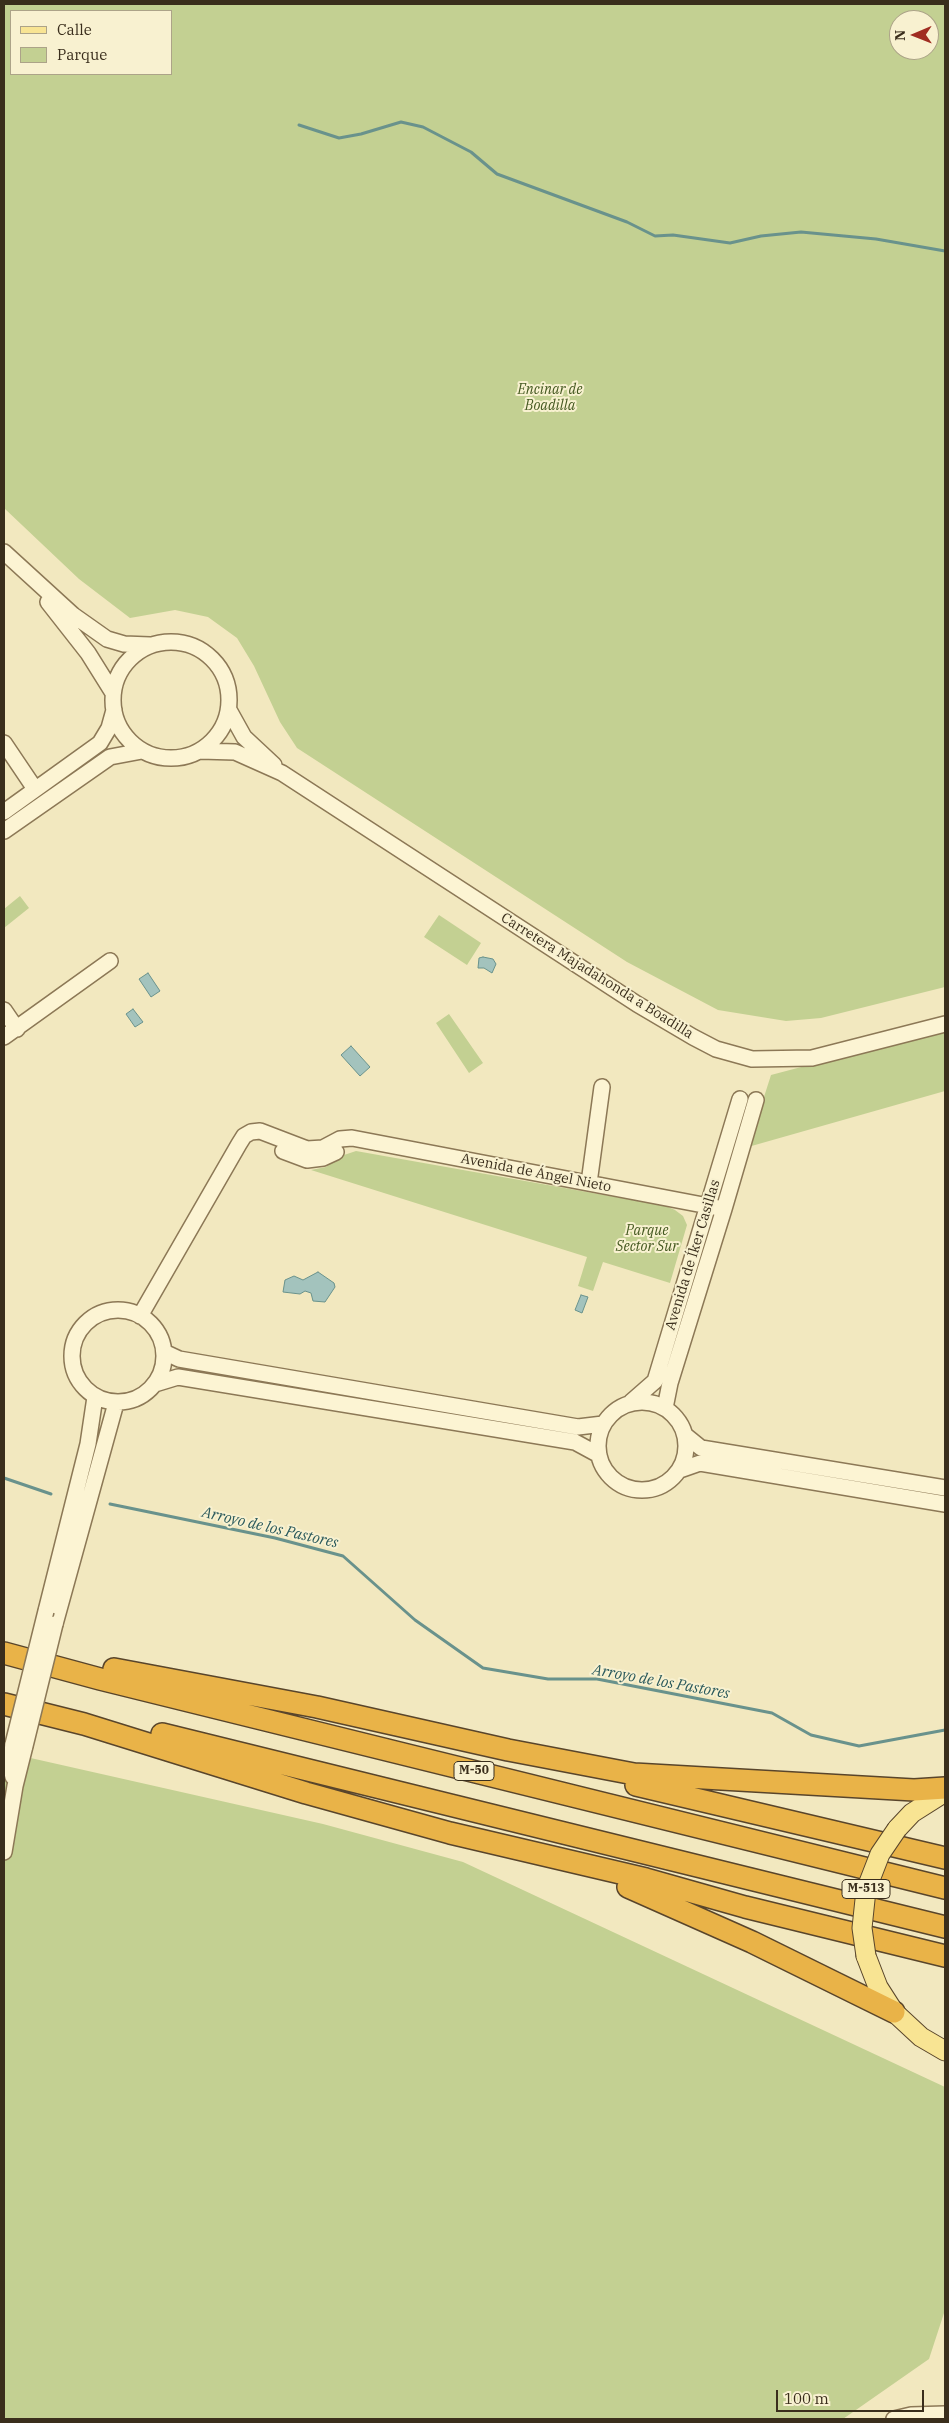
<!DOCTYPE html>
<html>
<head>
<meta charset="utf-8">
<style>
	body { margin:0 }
	#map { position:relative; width:949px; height:2423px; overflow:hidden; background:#f2e8bf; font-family:"IBM Plex Serif",serif }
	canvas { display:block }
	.frame { position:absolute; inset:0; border:5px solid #3a2e1c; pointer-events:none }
	.legend { position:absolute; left:10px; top:10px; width:162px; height:65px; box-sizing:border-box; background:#f8f1d0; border:1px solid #aca388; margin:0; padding:6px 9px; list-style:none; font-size:15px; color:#3a2e1c }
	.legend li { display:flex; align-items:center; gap:10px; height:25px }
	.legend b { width:25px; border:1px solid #aca388 }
	.north { position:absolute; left:889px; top:10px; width:50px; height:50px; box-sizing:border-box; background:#f8f1d0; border:1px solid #aca388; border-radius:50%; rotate:269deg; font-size:14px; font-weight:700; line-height:20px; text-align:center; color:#3a2e1c }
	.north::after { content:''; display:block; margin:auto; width:18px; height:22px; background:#a02d21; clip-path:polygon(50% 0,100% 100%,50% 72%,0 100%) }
	.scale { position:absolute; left:776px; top:2390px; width:148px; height:22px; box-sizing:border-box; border:2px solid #3a2e1c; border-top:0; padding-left:6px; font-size:15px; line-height:18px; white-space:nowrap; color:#3a2e1c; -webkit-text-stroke:4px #f8f1d0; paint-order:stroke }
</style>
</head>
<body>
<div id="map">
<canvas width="949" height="2423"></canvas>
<div class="frame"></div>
<ul class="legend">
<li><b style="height:6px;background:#f8e493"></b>Calle</li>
<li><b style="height:14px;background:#c3d092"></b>Parque</li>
</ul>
<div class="north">N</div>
<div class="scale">100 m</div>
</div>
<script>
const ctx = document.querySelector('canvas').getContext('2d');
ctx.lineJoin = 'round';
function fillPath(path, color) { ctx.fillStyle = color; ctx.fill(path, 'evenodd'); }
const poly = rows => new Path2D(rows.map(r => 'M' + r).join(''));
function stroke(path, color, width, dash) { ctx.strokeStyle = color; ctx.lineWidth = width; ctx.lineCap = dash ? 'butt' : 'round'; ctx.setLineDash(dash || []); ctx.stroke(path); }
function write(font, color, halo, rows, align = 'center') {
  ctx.font = font + ' "IBM Plex Serif",serif'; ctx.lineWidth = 4; ctx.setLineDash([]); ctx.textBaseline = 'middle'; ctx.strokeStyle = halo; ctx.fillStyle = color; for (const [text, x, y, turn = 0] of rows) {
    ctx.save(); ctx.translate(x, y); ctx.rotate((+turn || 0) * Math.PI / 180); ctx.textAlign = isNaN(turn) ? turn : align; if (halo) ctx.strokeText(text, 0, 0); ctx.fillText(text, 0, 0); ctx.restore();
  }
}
fillPath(poly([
	[4,4,945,4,945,987,821,1018,786,1021,718,1010,627,962,297,748,280,722,254,666,237,638,208,617,175,610,130,618,79,579,4,508],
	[171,11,171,74,11,74,11,11],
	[899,20,929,20,929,50,899,50],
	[20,896,29,908,4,928,4,909],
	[439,915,481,943,467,965,424,937],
	[449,1014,483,1063,469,1073,436,1023],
	[945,1029,945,1091,748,1147,771,1075],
	[356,1151,666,1206,675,1210,683,1216,687,1225,670,1283,603,1262,593,1291,578,1286,587,1257,311,1170,326,1167,341,1156],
	[4,1752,323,1824,463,1862,945,2087,945,2310,929,2359,843,2419,4,2419]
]), '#c3d092');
const water = poly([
	[483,957,493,959,496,964,492,973,484,968,478,968,479,958,483,957],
	[148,973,160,991,151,997,139,979,148,973],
	[133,1009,143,1022,135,1027,126,1014,133,1009],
	[351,1046,370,1067,360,1076,341,1055,351,1046],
	[318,1272,334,1283,335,1287,325,1302,313,1301,311,1293,305,1291,300,1294,283,1292,285,1280,294,1276,303,1280,318,1272],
	[581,1295,588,1297,582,1313,575,1310,581,1295]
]);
fillPath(water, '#a3c3bd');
stroke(water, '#69928c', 1);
stroke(poly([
	[299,125,339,138,361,134,401,122,423,127,471,152,497,174,627,222,655,236,673,235,730,243,761,236,801,232,876,239,945,251],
	[4,1478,51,1494],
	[110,1504,275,1538,343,1556,415,1620,483,1668,548,1679,597,1679,772,1713,811,1735,859,1746,945,1730]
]), '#69928c', 3);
const minor = poly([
	[4,552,73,615,107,639,124,644,150,645],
	[48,602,88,653,113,693],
	'113 700a58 58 0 1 1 116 0a58 58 0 1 1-116 0Z',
	[229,710,244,737,274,765],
	[4,743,35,789],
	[200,751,235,752,282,773,637,1004,693,1037,716,1049,752,1059,812,1058,945,1024],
	[4,812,100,743,109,728,114,710],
	[4,831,110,757,142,751],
	[4,1010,17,1029],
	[4,1037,110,961],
	[283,1151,307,1160,323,1158,336,1152],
	[589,1183,602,1087],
	'72 1356a46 46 0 1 1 92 0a46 46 0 1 1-92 0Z',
	[140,1316,239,1144,244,1136,251,1132,260,1131,307,1149,323,1148,340,1139,352,1138,724,1209],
	[164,1352,179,1359,578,1427,603,1424],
	[155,1384,178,1377,575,1442,599,1455],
	'598 1446a44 44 0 1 1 88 0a44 44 0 1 1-88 0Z',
	[631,1402,655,1381,740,1099],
	[665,1408,670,1383,724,1209,756,1100],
	[685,1435,701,1448,945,1488],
	[680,1470,700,1463,945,1504],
	[46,1611,88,1444,95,1397],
	[55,1624,116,1403],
	[13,1777,10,1765,13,1744],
	[4,1852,15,1786,25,1746],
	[894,2419,911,2415,945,2414]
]);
const major = poly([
	[897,1829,912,1813,945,1792],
	[866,1956,878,1987,894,2012,921,2037,945,2051]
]);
const highway = poly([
	[4,1653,100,1679,945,1888],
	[114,1669,317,1707,508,1750,634,1774,914,1790,945,1788],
	[4,1704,84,1724,306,1793,450,1833,646,1879,745,1907,945,1956],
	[162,1734,945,1927],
	[636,1785,945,1858],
	[628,1887,752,1942,894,2012]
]);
stroke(minor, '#8c7856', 18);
stroke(major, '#59452b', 21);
stroke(highway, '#59452b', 24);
stroke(minor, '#fcf4d3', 15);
stroke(major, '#f8e493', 19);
stroke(highway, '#e9b348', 21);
const minorBridge = poly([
	[13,1744,46,1611],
	[25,1746,55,1624]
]);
const majorBridge = poly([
	[866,1956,862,1928,866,1890,880,1854,897,1829]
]);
stroke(minorBridge, '#8c7856', 18, []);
stroke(majorBridge, '#59452b', 21, []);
stroke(minorBridge, '#fcf4d3', 15);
stroke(majorBridge, '#f8e493', 19);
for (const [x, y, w] of [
	[474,1771,40],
	[866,1889,48]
]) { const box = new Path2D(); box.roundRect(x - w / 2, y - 9.5, w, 19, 4); ctx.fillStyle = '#f8f1d0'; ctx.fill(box); stroke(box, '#3a2e1c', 1); }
write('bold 12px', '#3a2e1c', null, [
	["M-50",474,1771],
	["M-513",866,1889]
]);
write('italic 14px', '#445820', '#f8f1d0', [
	["Encinar de",550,390],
	["Boadilla",550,406],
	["Parque",647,1231],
	["Sector Sur",647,1247]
]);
write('14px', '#3a2e1c', '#f8f1d0', [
	["Carretera Majadahonda a Boadilla",597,976,32],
	["Avenida de Ángel Nieto",536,1173,11],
	["Avenida de Íker Casillas",693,1255,-73]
]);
write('italic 15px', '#2a595b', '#f8f1d0', [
	["Arroyo de los Pastores",270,1528,13],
	["Arroyo de los Pastores",661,1682,10]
]);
</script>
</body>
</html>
